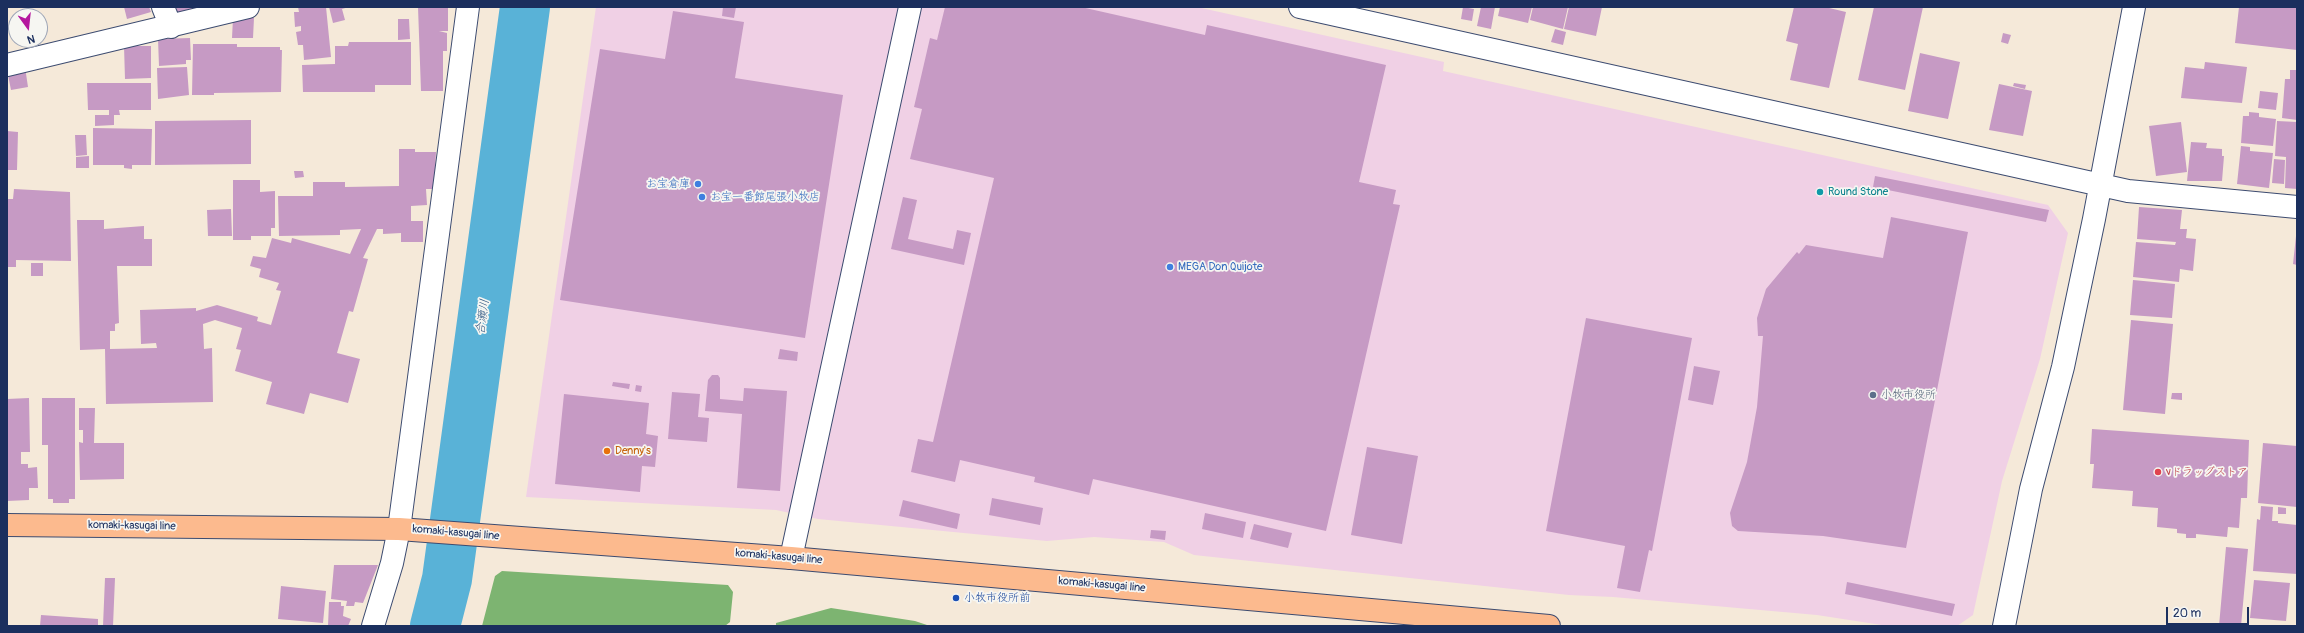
<!DOCTYPE html>
<html>
<head>
<meta charset="utf-8">
<style>
	body { margin:0 }
	#map { position:relative; width:2304px; height:633px; overflow:hidden; background:#f5e9d9; font-family:Pangolin,sans-serif }
	canvas { display:block }
	.frame { position:absolute; inset:0; border:8px solid #1b2f5e; pointer-events:none }
	.north { position:absolute; left:8px; top:8px; width:40px; height:40px; box-sizing:border-box; background:#f6f6f2; border:1px solid #9ea6b7; border-radius:50%; rotate:165deg; font-size:11px; font-weight:700; line-height:16px; text-align:center; color:#1b2f5e }
	.north::after { content:''; display:block; margin:auto; width:14px; height:18px; background:#b5179e; clip-path:polygon(50% 0,100% 100%,50% 72%,0 100%) }
	.scale { position:absolute; left:2166px; top:607px; width:83px; height:18px; box-sizing:border-box; border:2px solid #1b2f5e; border-top:0; padding-left:5px; font-size:12px; line-height:14px; white-space:nowrap; color:#1b2f5e; -webkit-text-stroke:3px #f6f6f2; paint-order:stroke }
</style>
</head>
<body>
<div id="map">
<canvas width="2304" height="633"></canvas>
<div class="frame"></div>
<div class="north">N</div>
<div class="scale">20 m</div>
</div>
<script>
const ctx = document.querySelector('canvas').getContext('2d');
ctx.lineJoin = 'round';
function fillPath(path, color) { ctx.fillStyle = color; ctx.fill(path, 'evenodd'); }
const poly = rows => new Path2D(rows.map(r => 'M' + r).join(''));
function stroke(path, color, width, dash) { ctx.strokeStyle = color; ctx.lineWidth = width; ctx.lineCap = dash ? 'butt' : 'round'; ctx.setLineDash(dash || []); ctx.stroke(path); }
function write(font, color, halo, rows, align = 'center') {
  ctx.font = font + ' Pangolin,"Klee One",sans-serif'; ctx.lineWidth = 3.5; ctx.setLineDash([]); ctx.textBaseline = 'middle'; ctx.strokeStyle = halo; ctx.fillStyle = color; for (const [text, x, y, turn = 0] of rows) {
    ctx.save(); ctx.translate(x, y); ctx.rotate((+turn || 0) * Math.PI / 180); ctx.textAlign = isNaN(turn) ? turn : align; if (halo) ctx.strokeText(text, 0, 0); ctx.fillText(text, 0, 0); ctx.restore();
  }
}
fillPath(poly([
	[596,7,1197,7,1444,62,1443,71,2048,205,2068,233,2040,359,2002,481,1973,615,1957,626,1888,626,1817,615,1613,597,1569,595,1194,555,1164,542,1094,537,1047,541,818,519,776,510,526,497]
]), '#f0d0e5');
fillPath(poly([
	[502,571,728,585,733,592,730,622,725,626,482,626,495,576],
	[831,608,915,621,930,626,776,626,776,623]
]), '#7db471');
stroke(poly([
	[435,626,447,579,525,7]
]), '#59b2d7', 50);
fillPath(poly([
	[124,7,149,7,151,12,127,19],
	[176,7,195,7,196,9,178,15],
	[298,7,326,7,331,57,304,60,303,45,298,45,296,32,301,31,301,26,295,27,294,12,299,12],
	[329,7,349,7,342,9,345,20,333,23],
	[418,7,448,7,448,31,439,31,447,33,447,51,443,51,443,91,421,91],
	[723,7,736,7,734,18,722,16],
	[945,7,1081,7,1205,35,1207,25,1386,65,1359,182,1396,190,1393,204,1400,205,1326,531,1093,479,1089,495,1034,482,1035,477,960,460,955,482,911,472,918,439,933,442,994,178,910,159,922,109,914,107,930,38,937,40],
	[1463,7,1474,9,1472,21,1461,19],
	[1481,7,1495,7,1491,29,1477,26],
	[1500,7,1532,7,1528,23,1498,16],
	[1533,7,1568,7,1563,29,1530,20],
	[1569,7,1602,7,1596,36,1564,29],
	[1794,7,1825,7,1846,12,1829,88,1790,80,1798,44,1786,41],
	[1874,7,1923,7,1905,90,1858,80],
	[2239,7,2297,7,2297,50,2235,43],
	[673,11,744,22,735,78,843,95,805,338,560,300,600,49,665,59],
	[233,18,254,18,253,38,232,38],
	[398,19,409,19,410,39,398,40],
	[1555,29,1566,32,1563,45,1551,42],
	[2003,33,2011,35,2008,44,2001,42],
	[190,38,191,60,186,60,186,64,159,66,158,39],
	[349,42,411,42,411,85,375,85,375,92,303,92,302,65,335,64,335,46,348,46],
	[193,44,237,44,237,47,280,47,280,50,282,50,281,92,214,93,214,95,192,95],
	[124,46,151,46,151,78,125,79],
	[1920,53,1960,62,1948,119,1908,111],
	[2205,62,2247,67,2242,103,2181,98,2185,67,2204,69],
	[25,67,28,87,11,90,7,70],
	[187,67,189,95,158,99,157,68],
	[2290,70,2297,70,2297,120,2282,118,2285,79,2290,79],
	[87,83,151,83,151,110,119,110,120,115,114,115,114,125,95,126,95,115,109,115,109,110,88,110],
	[2014,83,2026,85,2025,89,2013,86],
	[1999,84,2032,91,2023,136,1989,130],
	[2260,91,2278,93,2276,110,2258,108],
	[2249,112,2259,113,2259,117,2276,119,2273,146,2241,143,2243,116,2249,116],
	[251,120,251,164,155,165,155,121],
	[2277,121,2297,122,2297,189,2285,188,2286,157,2275,156],
	[2181,122,2187,172,2156,176,2149,126],
	[93,128,152,129,151,165,132,165,132,169,124,168,124,165,93,165],
	[7,131,18,132,17,170,7,170],
	[75,135,86,135,87,155,76,156],
	[2191,142,2207,143,2206,148,2222,149,2222,156,2224,156,2222,181,2187,181],
	[2241,146,2250,147,2250,151,2273,153,2269,188,2237,184],
	[399,149,415,149,415,152,436,152,434,189,426,189,427,205,411,206,411,221,423,221,423,242,401,242,401,233,383,234,383,229,377,229,363,258,368,259,353,312,349,311,337,353,360,359,348,403,310,393,304,414,266,404,272,382,235,371,241,350,236,349,242,328,215,320,203,324,204,349,212,348,213,402,106,404,105,349,80,350,77,220,104,220,104,229,144,226,144,239,152,239,152,266,117,266,119,323,115,324,115,331,110,331,110,349,157,348,156,343,141,344,140,310,196,308,196,311,217,305,258,317,257,321,271,325,281,291,276,290,279,283,259,277,261,269,250,266,253,256,266,258,272,238,291,243,292,238,350,254,361,229,340,230,340,235,279,236,278,196,313,196,313,182,345,182,345,187,399,186],
	[89,156,89,168,76,168,76,157],
	[2274,159,2285,160,2284,184,2272,183],
	[294,171,303,171,304,177,295,178],
	[1875,176,2049,210,2046,222,1873,187],
	[233,180,260,180,260,192,275,191,275,228,271,228,271,236,251,236,251,240,233,240],
	[14,189,70,192,71,261,16,260,16,267,7,267,7,199,13,199],
	[903,197,917,200,908,239,953,249,957,230,971,233,964,265,891,249],
	[2139,207,2182,210,2180,229,2187,229,2186,238,2196,239,2193,271,2180,269,2179,282,2133,277,2136,242,2175,245,2176,242,2137,239],
	[231,209,232,236,208,236,207,210],
	[1891,217,1968,232,1906,548,1823,536,1738,531,1732,526,1730,513,1747,462,1757,407,1763,336,1758,336,1757,318,1766,289,1797,252,1799,254,1806,245,1883,258],
	[2296,236,2297,236,2297,265,2293,264],
	[31,263,43,263,43,276,31,276],
	[2133,280,2175,284,2172,318,2130,315],
	[1586,318,1692,338,1652,551,1649,550,1640,592,1617,588,1625,546,1546,531],
	[2131,320,2173,324,2165,414,2123,410],
	[780,349,798,352,797,361,778,359],
	[1694,366,1720,371,1713,405,1688,400],
	[712,375,718,375,720,378,720,399,743,401,744,388,787,391,780,491,737,488,742,414,705,411,708,380],
	[613,382,630,384,629,389,612,386],
	[636,385,642,386,641,392,635,391],
	[672,392,700,394,698,417,709,418,707,442,668,439],
	[2172,393,2182,393,2182,400,2171,399],
	[564,394,649,403,646,434,658,436,655,467,642,466,640,492,555,484],
	[29,398,30,452,21,452,21,464,28,464,28,468,37,467,38,488,29,488,29,500,7,501,7,399],
	[42,398,75,398,75,499,69,499,69,503,53,503,53,499,48,499,48,445,42,445],
	[79,408,95,408,94,443,124,443,124,479,80,480,79,442,83,443,83,430,79,430],
	[2092,429,2249,440,2247,498,2241,498,2239,528,2228,527,2227,537,2196,534,2196,538,2186,538,2186,534,2177,533,2177,529,2157,527,2158,508,2132,506,2133,491,2092,488,2094,464,2090,464],
	[2263,443,2297,446,2297,507,2258,503],
	[1367,447,1418,456,1402,544,1351,535],
	[992,498,1043,508,1040,525,989,515],
	[903,500,960,514,957,529,899,516],
	[2261,506,2273,507,2272,521,2278,521,2278,523,2297,525,2297,574,2253,571,2257,519,2260,520],
	[2278,507,2286,508,2286,514,2278,514],
	[1205,513,1246,522,1243,538,1202,529],
	[1254,524,1292,533,1288,548,1250,539],
	[1151,530,1166,531,1165,540,1150,538],
	[2226,547,2248,549,2241,626,2219,626],
	[334,565,378,565,363,603,355,602,354,606,346,606,347,601,331,599],
	[105,578,115,578,113,626,103,626],
	[2254,580,2290,583,2286,621,2250,618],
	[1847,582,1955,604,1952,616,1845,594],
	[281,586,326,591,323,623,278,619],
	[329,602,341,602,341,606,344,606,343,616,351,619,348,626,328,626],
	[41,615,98,619,98,626,40,626]
]), '#c69ac4');
const minor = poly([
	[163,7,171,27],
	[1300,7,2128,191,2297,207],
	[7,65,248,7],
	[791,558,910,7],
	[373,626,392,563,399,529,468,7],
	[2004,626,2031,489,2063,367,2094,219,2134,7]
]);
const major = poly([
	[7,525,399,529,791,558,1549,626]
]);
stroke(minor, '#3c4b70', 24);
stroke(major, '#3c4b70', 24);
stroke(minor, '#fff', 22);
stroke(major, '#fcba8e', 22);
for (const [x, y, r, color] of [
	[698,184,4,"#3f7fe0"],
	[1820,192,4,"#0f9aa8"],
	[702,197,4,"#3f7fe0"],
	[1170,267,4,"#3f7fe0"],
	[1873,395,4,"#5c6f8a"],
	[607,451,4,"#e8710a"],
	[2158,472,4,"#e0444e"],
	[956,598,4,"#1a4fb4"]
]) { const dot = new Path2D(); dot.arc(x, y, r, 0, 2 * Math.PI); ctx.fillStyle = color; ctx.fill(dot); stroke(dot, '#f6f6f2', 1.5); }
write('11px', '#366cbe', '#f6f6f2', [
	["お宝倉庫",690,184,"right"],
	["お宝一番館尾張小牧店",710,197],
	["MEGA Don Quijote",1178,267]
], 'left');
write('11px', '#0d838f', '#f6f6f2', [
	["Round Stone",1828,192]
], 'left');
write('11px', '#4e5e75', '#f6f6f2', [
	["小牧市役所",1881,395]
], 'left');
write('11px', '#c56008', '#f6f6f2', [
	["Denny's",615,451]
], 'left');
write('11px', '#be3a42', '#f6f6f2', [
	["vドラッグストア",2166,472]
], 'left');
write('11px', '#1b2f5e', '#f6f6f2', [
	["komaki-kasugai line",132,526,1],
	["komaki-kasugai line",456,533,5],
	["komaki-kasugai line",779,557,5],
	["komaki-kasugai line",1102,585,5]
]);
write('11px', '#164399', '#f6f6f2', [
	["小牧市役所前",964,598]
], 'left');
write('italic 12px', '#2e5682', '#f6f6f2', [
	["合瀬川",483,317,-82]
]);
</script>
</body>
</html>
